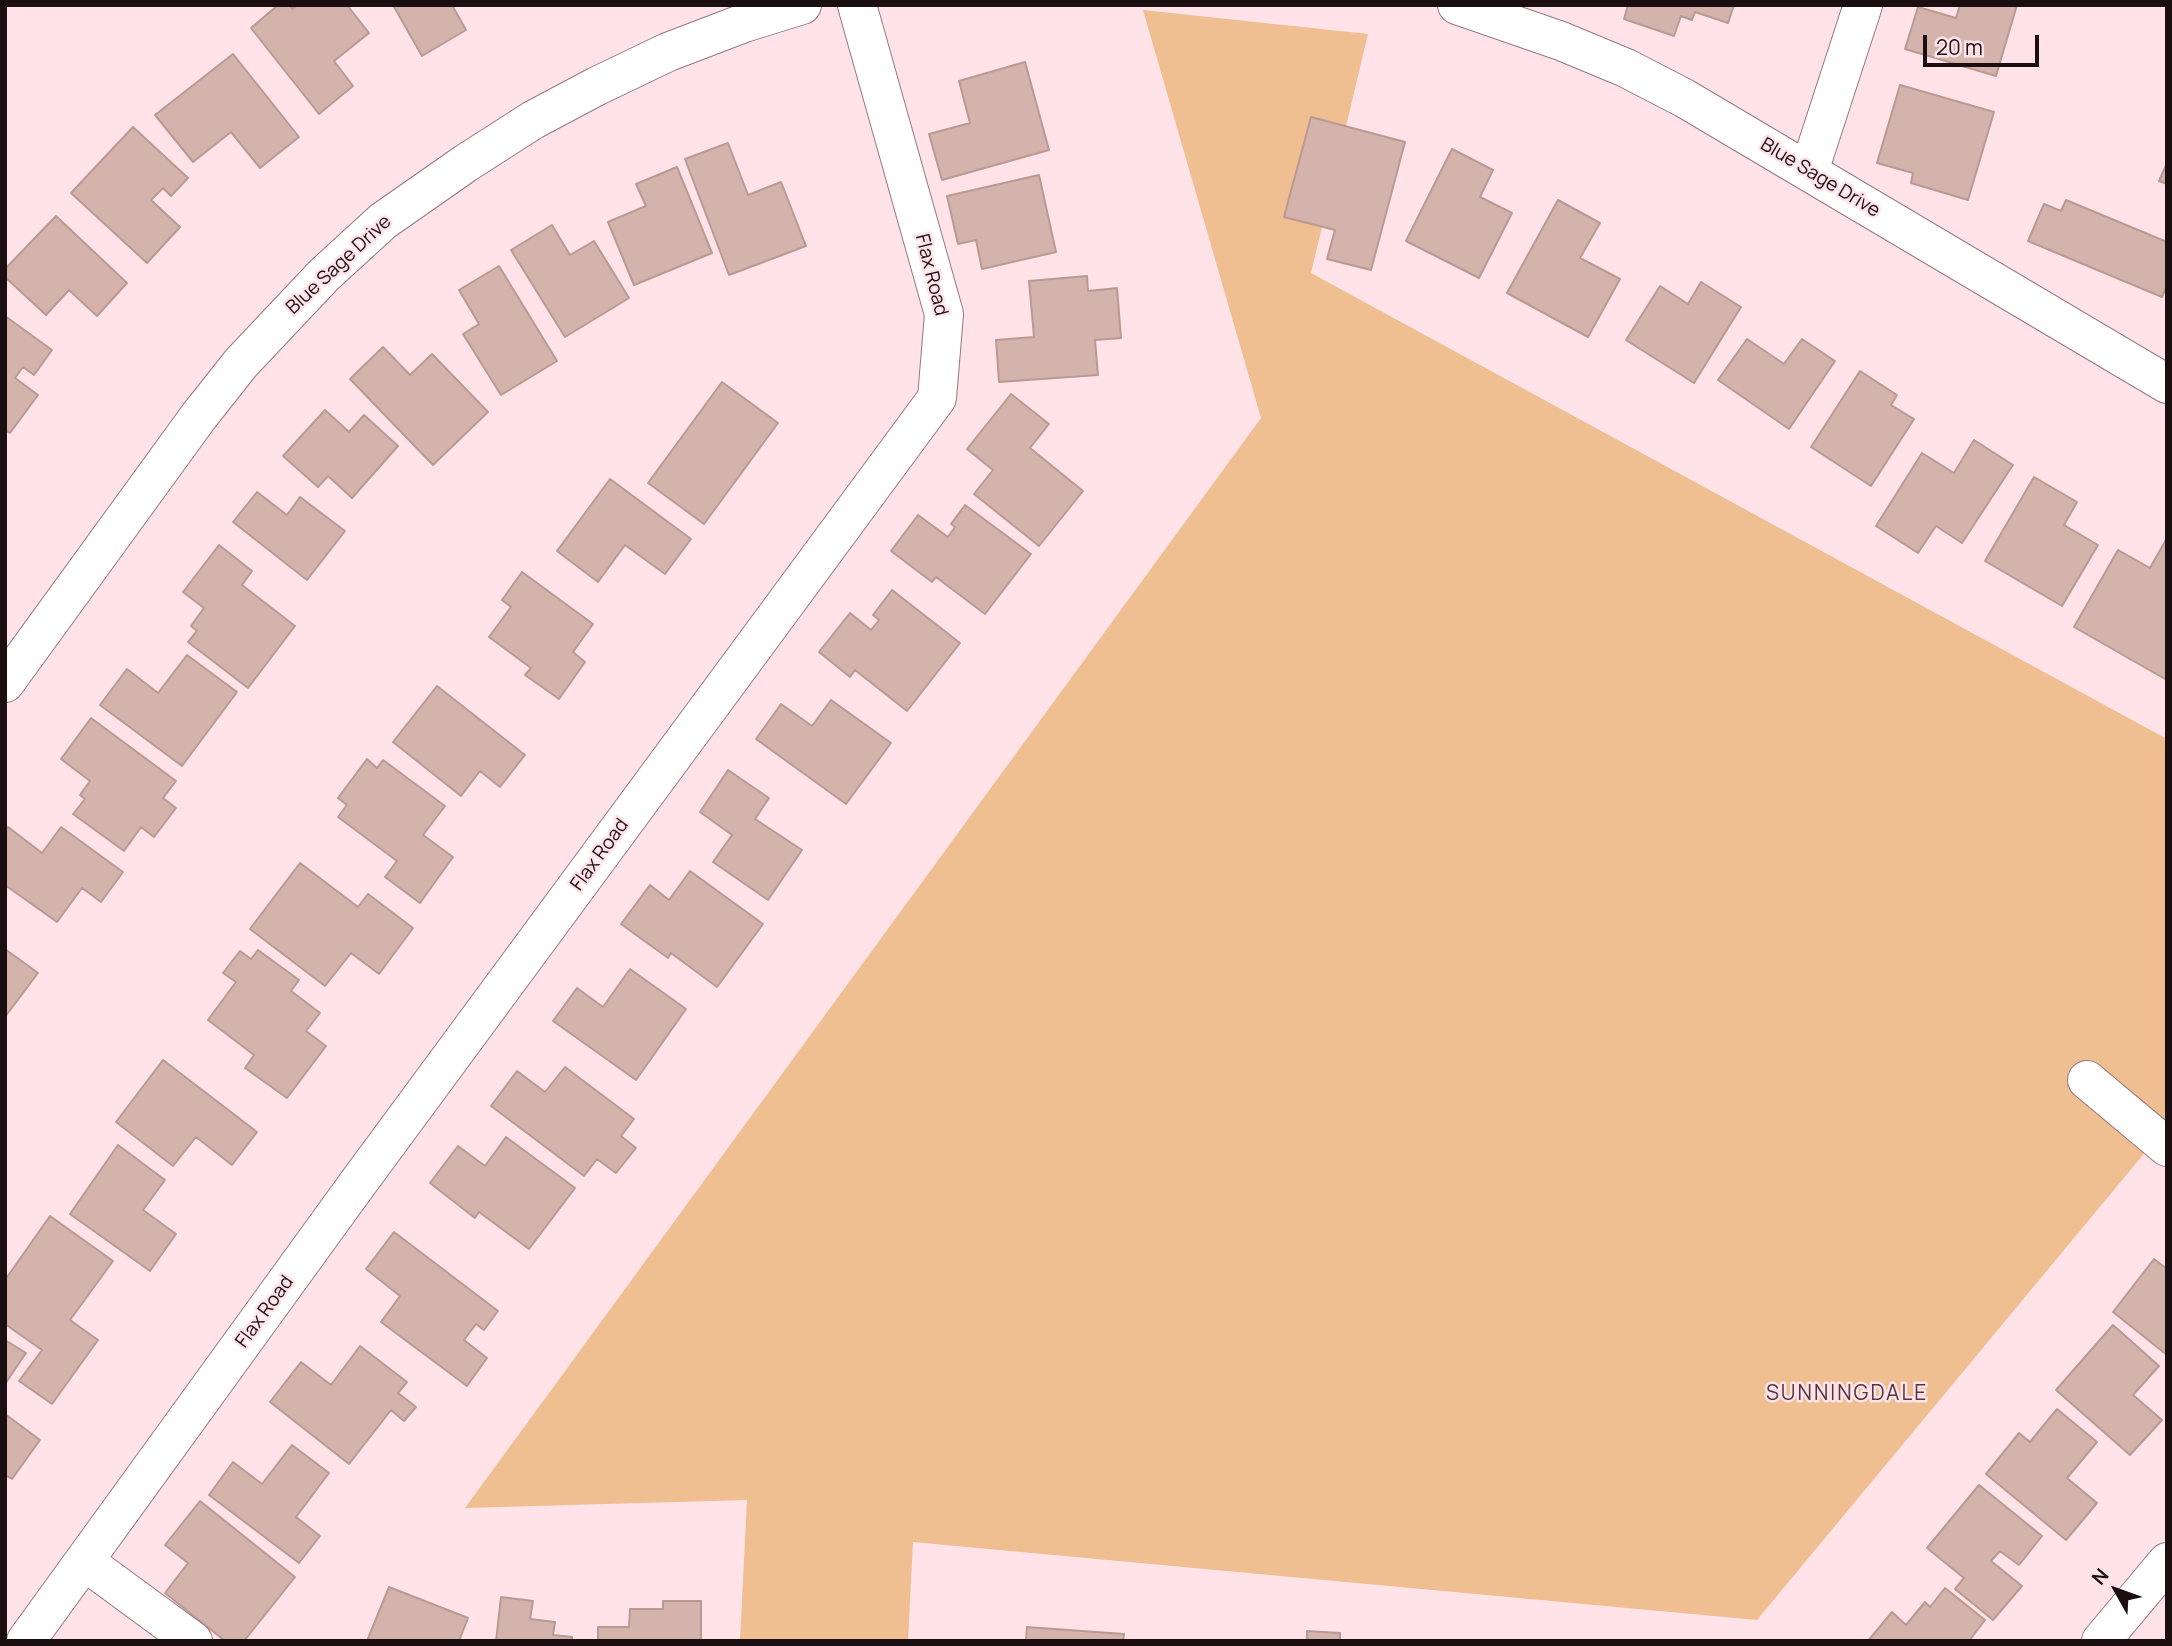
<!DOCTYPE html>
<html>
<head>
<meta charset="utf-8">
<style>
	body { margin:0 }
	#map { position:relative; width:2172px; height:1646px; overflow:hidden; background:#ffe3e9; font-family:Manrope,sans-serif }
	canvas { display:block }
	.frame { position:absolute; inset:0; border:7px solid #1a0e11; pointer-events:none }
	.north { position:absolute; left:2081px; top:1555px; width:70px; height:70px; -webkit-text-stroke:5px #ffe3e9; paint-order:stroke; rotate:310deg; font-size:19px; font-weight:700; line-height:28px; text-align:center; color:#1a0e11 }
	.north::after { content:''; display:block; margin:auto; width:24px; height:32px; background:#1a0e11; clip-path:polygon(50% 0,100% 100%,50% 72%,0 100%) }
	.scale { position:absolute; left:1923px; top:35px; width:116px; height:32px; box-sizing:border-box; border:4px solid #1a0e11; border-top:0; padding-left:9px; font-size:21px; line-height:24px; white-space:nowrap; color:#1a0e11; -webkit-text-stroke:5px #ffe3e9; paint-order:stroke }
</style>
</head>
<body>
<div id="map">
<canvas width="2172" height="1646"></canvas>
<div class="frame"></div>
<div class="north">N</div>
<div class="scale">20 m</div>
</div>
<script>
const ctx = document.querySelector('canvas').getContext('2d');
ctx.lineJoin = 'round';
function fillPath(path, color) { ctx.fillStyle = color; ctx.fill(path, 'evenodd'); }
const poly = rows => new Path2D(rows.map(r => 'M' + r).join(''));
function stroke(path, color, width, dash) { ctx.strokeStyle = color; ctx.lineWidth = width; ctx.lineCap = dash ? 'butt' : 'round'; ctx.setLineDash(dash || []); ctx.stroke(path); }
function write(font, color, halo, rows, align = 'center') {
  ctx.font = font + ' Manrope,sans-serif'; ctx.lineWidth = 5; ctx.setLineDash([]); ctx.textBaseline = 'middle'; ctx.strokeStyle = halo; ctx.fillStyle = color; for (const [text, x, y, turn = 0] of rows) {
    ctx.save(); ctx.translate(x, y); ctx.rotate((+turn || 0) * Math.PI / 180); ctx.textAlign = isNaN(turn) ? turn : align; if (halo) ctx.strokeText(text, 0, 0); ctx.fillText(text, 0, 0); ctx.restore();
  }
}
fillPath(poly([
	[1143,10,1368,34,1311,273,2167,739,2167,1126,1757,1620,913,1542,908,1641,740,1641,747,1500,465,1508,1261,418]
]), '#efbe91');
const building = poly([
	[278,5,289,5,292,9,297,5,347,5,369,33,334,61,353,86,319,114,251,28,278,5],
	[393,5,452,5,466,30,422,56,393,5],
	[1628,5,1734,5,1728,23,1695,12,1692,20,1681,16,1674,36,1624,19,1628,5],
	[1960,5,2017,5,1996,76,1905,49,1918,7,1956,18,1960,5],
	[233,54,299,137,260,168,231,132,193,162,155,115,233,54],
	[1025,62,1049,150,942,180,929,134,970,123,959,81,1025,62],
	[1900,85,1994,112,1968,200,1911,183,1913,173,1877,163,1900,85],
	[1311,117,1405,142,1371,270,1327,259,1335,230,1284,217,1311,117],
	[133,127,188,178,171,196,163,188,151,200,180,227,147,263,71,193,133,127],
	[728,143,748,195,781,182,806,246,729,275,685,159,728,143],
	[1452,149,1493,170,1480,197,1512,213,1479,278,1406,241,1452,149],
	[2167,163,2167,184,2159,181,2167,163],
	[677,167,712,253,634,285,608,222,646,206,636,184,677,167],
	[1039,175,1056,252,982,269,976,240,958,244,947,196,1039,175],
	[1558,200,1600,223,1580,258,1620,279,1588,337,1507,293,1558,200],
	[2066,200,2167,242,2167,285,2162,297,2028,241,2044,204,2061,211,2066,200],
	[56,216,127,283,97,316,69,290,46,315,5,277,5,269,56,216],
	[552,225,570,255,594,241,629,298,565,337,511,250,552,225],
	[499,266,557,361,501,395,463,334,479,324,459,290,499,266],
	[1087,276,1088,291,1117,288,1121,338,1095,340,1098,375,999,382,996,340,1034,337,1029,281,1087,276],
	[1701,282,1741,307,1694,383,1626,340,1660,286,1688,304,1701,282],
	[5,316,52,350,34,375,23,367,15,378,38,395,10,433,5,430,5,316],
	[1747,339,1784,364,1802,339,1835,361,1789,429,1718,380,1747,339],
	[383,347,410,375,432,354,488,412,433,465,350,379,383,347],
	[1860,371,1897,395,1891,405,1914,419,1871,486,1811,447,1860,371],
	[722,382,778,423,704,524,648,483,722,382],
	[1011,394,1049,424,1030,448,1083,491,1039,546,974,494,993,470,967,449,1011,394],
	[325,410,349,432,364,415,398,446,352,498,328,476,318,487,283,456,325,410],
	[1974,440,2013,465,1962,543,1936,526,1918,553,1876,526,1922,453,1954,473,1974,440],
	[2034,477,2077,502,2064,525,2098,545,2062,606,1985,561,2034,477],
	[610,479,691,539,665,574,625,545,598,582,557,551,610,479],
	[257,492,287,515,300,497,345,531,307,580,233,522,257,492],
	[965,505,1031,554,985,614,936,577,932,582,891,551,918,515,948,537,955,527,951,524,965,505],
	[2167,538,2167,676,2165,679,2074,627,2118,550,2150,568,2167,538],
	[219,545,252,571,242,585,295,626,248,688,188,642,197,631,191,626,204,608,183,592,219,545],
	[522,572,593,624,573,652,585,662,559,699,525,675,531,668,489,637,511,607,502,600,522,572],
	[892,590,960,643,907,711,855,670,850,677,819,652,850,613,871,630,879,620,873,615,892,590],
	[187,655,237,692,182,766,100,705,127,669,158,693,187,655],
	[437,686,525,755,500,787,480,771,461,796,393,742,437,686],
	[831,700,891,743,846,804,756,739,781,704,812,726,831,700],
	[91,718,176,781,163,798,176,808,154,837,141,827,124,851,73,814,85,799,80,795,90,781,61,759,91,718],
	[367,759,377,768,383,760,445,806,423,835,453,857,420,903,385,877,397,861,338,817,347,805,338,798,367,759],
	[728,770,769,798,755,819,802,850,768,900,713,862,732,835,700,812,728,770],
	[8,827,42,853,61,827,123,872,101,902,82,888,57,922,5,885,5,831,8,827],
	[300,863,358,907,368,894,413,928,379,974,351,953,325,986,250,929,300,863],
	[690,871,763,924,717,987,671,953,668,958,621,924,650,885,669,900,690,871],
	[5,949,38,973,5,1017,5,949],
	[258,950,299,980,291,991,320,1013,306,1031,326,1046,287,1098,245,1068,254,1055,208,1020,236,982,223,973,240,951,251,959,258,950],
	[630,969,686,1009,636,1080,553,1021,577,988,603,1007,630,969],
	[163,1060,257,1132,232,1165,196,1137,173,1166,116,1122,163,1060],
	[565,1067,634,1119,621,1136,636,1148,616,1173,597,1159,584,1176,491,1106,517,1071,545,1092,565,1067],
	[506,1137,575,1188,529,1249,479,1212,475,1218,430,1183,458,1146,485,1166,506,1137],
	[118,1145,165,1180,143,1210,176,1234,150,1271,70,1214,118,1145],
	[50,1216,113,1261,70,1320,98,1340,52,1404,19,1381,42,1350,5,1324,5,1280,50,1216],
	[394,1232,498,1311,484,1330,476,1324,464,1340,487,1358,467,1386,381,1322,400,1296,366,1269,394,1232],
	[2154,1259,2167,1269,2167,1355,2113,1312,2154,1259],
	[2113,1325,2159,1366,2133,1395,2162,1420,2130,1455,2056,1390,2113,1325],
	[5,1340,26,1353,5,1384,5,1340],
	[360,1346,407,1382,398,1393,416,1407,404,1421,391,1410,349,1464,270,1402,301,1362,331,1385,360,1346],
	[2057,1409,2097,1442,2067,1478,2097,1503,2066,1540,1986,1474,2019,1433,2030,1442,2057,1409],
	[5,1414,40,1440,12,1479,5,1475,5,1414],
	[292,1445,329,1473,296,1517,320,1536,299,1563,209,1495,233,1462,262,1484,292,1445],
	[1979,1485,2042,1536,2019,1565,2000,1551,1991,1561,2022,1586,1993,1620,1955,1589,1964,1578,1927,1548,1979,1485],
	[200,1501,295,1577,244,1641,225,1641,165,1593,188,1563,165,1545,200,1501],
	[389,1587,468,1618,459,1641,367,1641,389,1587],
	[1945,1588,1985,1620,1969,1641,1868,1641,1892,1612,1906,1625,1925,1602,1930,1607,1945,1588],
	[501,1597,533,1601,530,1619,555,1622,553,1635,572,1637,572,1641,496,1641,501,1597],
	[663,1601,701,1601,701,1641,598,1641,598,1627,629,1627,630,1609,663,1609,663,1601],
	[1027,1627,1124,1634,1123,1641,1026,1641,1027,1627],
	[1307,1631,1340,1633,1340,1641,1307,1641,1307,1631]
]);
fillPath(building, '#d3b3ab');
stroke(building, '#b99992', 2);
const minor = poly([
	[1457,5,1561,41,1626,68,1684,98,2167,384],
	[1809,171,1863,5],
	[5,683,199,416,241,363,324,275,383,221,466,163,533,120,597,86,668,52,744,23,802,5],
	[2087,1080,2167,1147],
	[84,1561,193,1641],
	[26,1641,358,1183,937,398,944,314,857,5],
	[2101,1641,2167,1562]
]);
stroke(minor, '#96787f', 40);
stroke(minor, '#fff', 38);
write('19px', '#1a0e11', '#ffe3e9', [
	["Blue Sage Drive",1820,178,31],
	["Blue Sage Drive",339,265,-43],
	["Flax Road",931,275,76],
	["Flax Road",600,855,-54],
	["Flax Road",265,1312,-54]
]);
ctx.letterSpacing = '2px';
write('21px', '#51373e', '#ffe3e9', [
	["SUNNINGDALE",1847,1394]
]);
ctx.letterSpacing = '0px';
</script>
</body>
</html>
